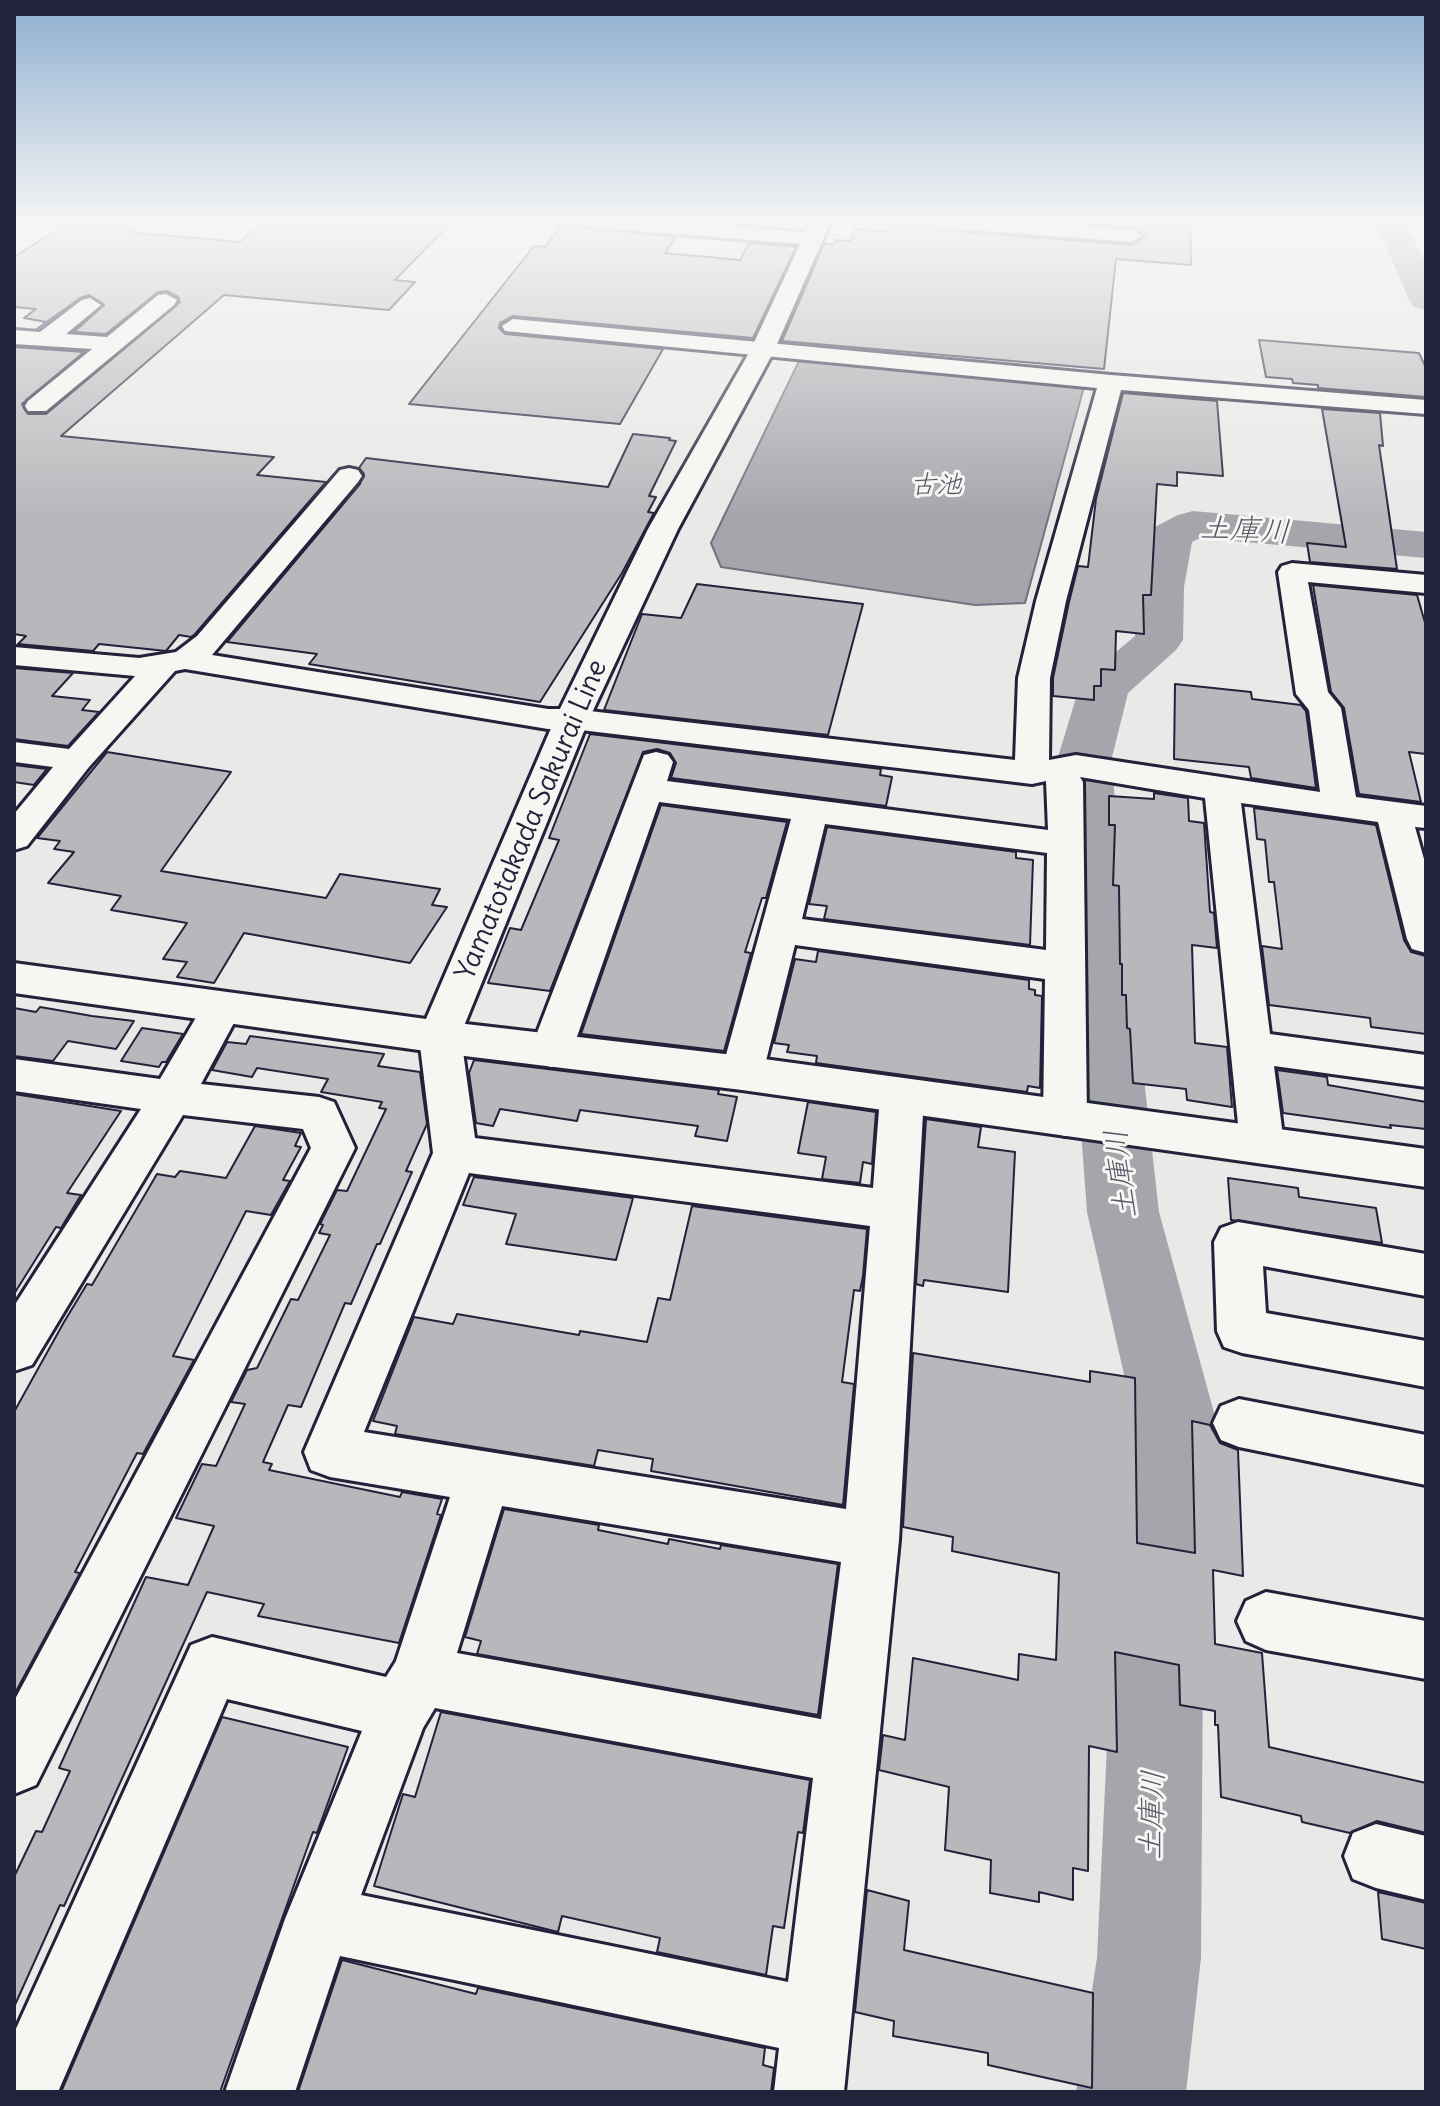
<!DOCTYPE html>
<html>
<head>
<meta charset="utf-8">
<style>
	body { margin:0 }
	#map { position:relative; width:1440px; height:2106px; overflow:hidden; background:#e9e9e7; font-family:Delius,sans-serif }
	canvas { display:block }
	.frame { position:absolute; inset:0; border:16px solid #22223b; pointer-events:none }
</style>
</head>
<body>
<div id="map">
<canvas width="1440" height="2106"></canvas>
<div class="frame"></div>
</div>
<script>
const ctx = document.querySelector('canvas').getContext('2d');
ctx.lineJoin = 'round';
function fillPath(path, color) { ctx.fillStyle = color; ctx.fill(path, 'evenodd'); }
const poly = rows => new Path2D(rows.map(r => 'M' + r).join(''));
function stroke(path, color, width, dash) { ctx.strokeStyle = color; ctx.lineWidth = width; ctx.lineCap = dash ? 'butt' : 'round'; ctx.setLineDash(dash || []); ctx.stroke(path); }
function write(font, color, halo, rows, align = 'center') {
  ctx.font = font + ' Delius,"Klee One",sans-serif'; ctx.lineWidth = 6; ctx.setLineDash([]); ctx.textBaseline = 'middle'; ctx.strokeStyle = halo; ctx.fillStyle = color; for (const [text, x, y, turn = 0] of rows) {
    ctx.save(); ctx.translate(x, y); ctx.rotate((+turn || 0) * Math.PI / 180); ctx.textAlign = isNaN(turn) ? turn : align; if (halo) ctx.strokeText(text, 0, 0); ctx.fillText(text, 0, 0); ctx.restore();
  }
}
const water = poly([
	[799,361,1084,387,1025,603,975,605,721,567,711,543,799,361]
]);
fillPath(water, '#a5a5ac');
stroke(water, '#71717f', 2);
fillPath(poly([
	[1375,221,1405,221,1426,264,1426,310,1414,307,1409,300,1375,221],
	[1193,511,1426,532,1426,558,1200,538,1192,542,1184,587,1183,640,1176,650,1128,693,1112,757,1118,849,1159,1212,1218,1427,1203,1660,1201,1958,1186,2092,1076,2092,1097,1958,1111,1660,1136,1427,1087,1212,1060,849,1058,757,1079,688,1086,677,1135,636,1138,587,1149,536,1155,527,1178,515,1193,511]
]), '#a5a5ac');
const building = poly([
	[71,221,144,221,128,232,239,242,267,221,453,221,395,280,415,282,389,310,224,295,61,436,274,457,257,475,326,482,195,634,191,637,179,635,166,651,99,644,93,651,18,644,26,636,14,634,14,347,84,352,22,404,28,414,46,414,180,302,178,297,167,291,158,292,106,334,74,332,104,305,89,295,80,298,37,329,46,322,24,318,36,309,14,307,14,257,71,221],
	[1055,221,1190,221,1191,265,1116,259,1104,369,782,341,824,244,834,244,836,240,851,241,855,229,889,232,892,222,924,224,935,230,1132,245,1145,237,1132,227,1055,221],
	[562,225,676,237,665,253,740,260,749,243,796,247,753,338,513,316,500,323,499,328,505,334,663,349,620,424,409,404,534,246,545,247,562,225],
	[1259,340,1419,353,1426,368,1426,397,1318,388,1318,385,1293,383,1292,379,1266,377,1259,340],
	[1123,393,1217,401,1223,476,1177,472,1177,486,1157,484,1151,595,1143,595,1144,634,1116,631,1115,670,1101,669,1101,686,1094,686,1094,700,1053,696,1053,678,1069,602,1078,566,1088,567,1096,499,1123,393],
	[1322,409,1380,413,1383,446,1379,445,1397,569,1310,562,1307,543,1346,547,1322,409],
	[633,434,670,438,669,440,676,441,649,496,656,497,648,512,654,513,622,573,540,702,309,664,317,654,227,642,360,484,364,474,359,468,366,458,608,487,633,434],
	[697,584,863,604,828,735,604,710,642,614,681,618,697,584],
	[1313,585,1417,595,1426,626,1426,754,1409,752,1421,802,1359,794,1344,708,1331,692,1313,585],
	[14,668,73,673,52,696,90,700,82,710,99,712,68,746,14,739,14,668],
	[1175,684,1251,692,1252,699,1301,705,1306,711,1316,788,1251,778,1249,767,1174,759,1175,684],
	[590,734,881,769,880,775,892,777,886,806,671,778,676,763,670,753,657,749,643,752,550,991,488,983,510,928,521,930,559,840,549,838,590,734],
	[107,752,231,772,161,871,326,898,340,874,440,889,432,905,447,907,410,963,244,933,214,983,177,977,187,962,163,959,187,923,111,910,121,896,48,883,74,852,54,849,60,841,37,838,107,752],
	[14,765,47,769,34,785,14,782,14,765],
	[1154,793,1188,798,1189,821,1204,823,1210,912,1214,913,1217,948,1192,945,1195,1043,1227,1047,1232,1107,1187,1100,1186,1089,1133,1083,1130,1029,1127,1028,1126,995,1122,995,1122,964,1120,964,1119,886,1113,885,1115,825,1109,825,1109,796,1154,799,1154,793],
	[661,805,787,822,766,898,762,898,745,952,751,953,724,1051,581,1034,661,805],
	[1254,808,1376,825,1404,940,1411,952,1426,956,1426,1034,1371,1027,1370,1018,1269,1005,1262,946,1282,949,1274,882,1269,882,1265,840,1257,839,1254,808],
	[827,827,1016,852,1016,858,1033,860,1030,945,824,919,827,906,809,904,827,827],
	[818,951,1029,980,1029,989,1035,990,1035,995,1042,996,1040,1088,1028,1086,1027,1092,816,1063,817,1056,787,1052,789,1045,774,1043,795,959,816,962,818,951],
	[40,1007,92,1016,134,1021,116,1049,68,1041,53,1061,14,1056,14,1008,36,1012,40,1007],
	[142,1028,183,1034,166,1062,162,1062,159,1067,121,1061,142,1028],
	[250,1036,384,1054,378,1066,420,1072,427,1124,406,1171,412,1172,380,1244,377,1244,351,1304,345,1303,301,1407,288,1405,263,1462,272,1464,269,1470,400,1497,402,1492,442,1499,437,1514,441,1515,399,1643,258,1616,264,1604,207,1592,64,1906,60,1905,14,2007,14,1877,36,1831,42,1832,70,1771,59,1768,146,1577,188,1585,214,1526,176,1518,202,1464,216,1466,245,1404,231,1402,247,1370,257,1368,291,1299,298,1300,330,1235,319,1233,323,1225,320,1224,337,1190,347,1191,386,1109,379,1108,382,1102,321,1092,328,1079,257,1068,252,1077,212,1070,227,1042,246,1044,250,1036],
	[474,1060,719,1090,718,1094,737,1097,727,1141,695,1136,698,1126,580,1110,577,1121,500,1109,493,1126,476,1123,469,1073,474,1060],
	[1277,1070,1327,1077,1328,1085,1426,1102,1426,1129,1390,1125,1391,1128,1283,1113,1277,1070],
	[14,1094,121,1111,67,1193,81,1195,61,1228,56,1227,14,1294,14,1094],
	[808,1102,876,1112,872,1164,863,1162,860,1183,822,1179,826,1157,798,1153,808,1102],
	[926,1119,981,1127,978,1147,1015,1152,1008,1292,924,1280,923,1286,916,1284,926,1119],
	[255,1126,301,1133,295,1146,301,1147,283,1180,290,1181,271,1215,246,1211,173,1356,194,1360,143,1454,137,1453,75,1572,80,1573,14,1695,14,1412,64,1322,87,1284,92,1285,157,1174,175,1177,180,1171,226,1178,255,1126],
	[474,1177,633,1198,616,1260,506,1244,516,1214,463,1205,474,1177],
	[1228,1178,1298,1188,1299,1197,1376,1208,1382,1243,1231,1220,1228,1178],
	[692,1206,867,1229,863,1276,860,1291,854,1290,842,1382,854,1384,843,1505,651,1471,653,1459,598,1450,594,1466,395,1434,397,1426,373,1421,414,1317,453,1324,457,1314,579,1335,580,1331,647,1342,658,1298,670,1300,692,1206],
	[913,1353,1090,1382,1090,1371,1135,1378,1137,1543,1195,1553,1192,1421,1210,1425,1220,1443,1238,1450,1243,1576,1213,1570,1215,1644,1262,1653,1269,1747,1426,1783,1426,1833,1377,1821,1350,1833,1302,1822,1301,1816,1221,1797,1218,1725,1215,1725,1215,1711,1180,1705,1179,1665,1115,1652,1117,1752,1089,1746,1088,1871,1073,1868,1073,1900,1039,1892,1039,1902,990,1893,991,1860,945,1850,949,1787,879,1770,883,1735,905,1740,913,1658,1018,1680,1019,1654,1056,1660,1059,1573,952,1551,953,1537,903,1527,913,1353],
	[504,1509,599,1525,598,1530,668,1544,669,1539,720,1549,721,1545,838,1564,818,1715,477,1654,481,1641,465,1637,504,1509],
	[441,1712,810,1780,803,1833,798,1832,784,1928,773,1926,766,1975,657,1952,660,1938,562,1916,558,1932,374,1886,403,1794,415,1797,441,1712],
	[222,1717,348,1747,317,1833,313,1832,220,2092,61,2092,222,1717],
	[867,1890,909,1901,904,1950,1093,1993,1092,2088,988,2065,988,2053,893,2036,894,2021,855,2012,867,1890],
	[1378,1892,1426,1903,1426,1949,1382,1939,1378,1892],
	[342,1960,476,1994,478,1988,765,2048,763,2065,774,2068,771,2092,298,2092,342,1960]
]);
fillPath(building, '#b8b8bc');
stroke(building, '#22223b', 2);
const street = poly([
	[579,221,664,221,813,233,823,239,813,245,589,227,579,221],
	[925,221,1014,221,1132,230,1142,236,1132,242,935,227,925,221],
	[166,294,177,300,174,305,46,411,28,411,25,406,28,401,92,349,14,344,14,330,40,332,82,300,90,298,101,305,66,334,107,337,158,295,166,294],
	[513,319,1111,375,1426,400,1426,414,1121,390,1066,601,1050,678,1049,760,1076,755,1320,792,1309,710,1296,694,1278,572,1282,566,1292,563,1426,575,1426,593,1308,582,1328,692,1341,708,1356,797,1426,806,1426,828,1415,827,1426,866,1426,953,1412,949,1407,939,1378,822,1241,803,1270,1034,1426,1055,1426,1087,1274,1066,1284,1144,1278,1157,1262,1162,1246,1157,1240,1144,1205,798,1080,777,1083,782,1087,1119,1080,1131,1065,1136,1050,1131,1043,1119,1045,979,795,945,763,1073,757,1084,742,1089,727,1084,721,1073,791,819,659,802,572,1051,566,1062,551,1067,536,1062,530,1051,644,755,656,752,668,755,673,762,667,781,1048,830,1046,781,1032,784,572,729,548,729,185,669,175,671,89,767,27,846,14,850,14,814,53,767,14,762,14,742,69,749,135,676,14,665,14,647,139,658,176,652,197,636,340,470,349,468,358,470,362,476,358,482,212,655,548,709,572,709,1015,760,1018,678,1036,601,1097,388,505,331,502,326,513,319],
	[825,824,1047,853,1046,950,802,919,825,824],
	[222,993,236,997,242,1008,201,1084,319,1097,334,1102,355,1148,36,1785,14,1794,14,1701,311,1148,303,1129,183,1115,32,1365,14,1371,14,1306,141,1109,14,1091,14,1059,160,1079,208,997,222,993],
	[440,1021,455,1026,461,1037,475,1138,873,1188,880,1096,887,1084,902,1079,917,1084,924,1096,899,1540,844,2092,774,2092,779,2048,340,1956,295,2092,225,2092,285,1919,362,1731,227,1699,58,2092,14,2092,14,2033,191,1645,212,1637,386,1677,396,1661,450,1497,330,1477,311,1470,304,1452,433,1153,419,1037,425,1026,440,1021],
	[469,1173,870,1226,846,1509,364,1432,469,1173],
	[502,1506,841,1562,821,1719,457,1653,502,1506],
	[435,1708,813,1778,788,1982,361,1895,423,1728,435,1708],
	[1238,1222,1426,1254,1426,1296,1263,1266,1266,1313,1426,1341,1426,1387,1242,1353,1224,1347,1217,1331,1214,1242,1221,1228,1238,1222],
	[1239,1399,1426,1435,1426,1485,1239,1447,1221,1440,1213,1423,1221,1406,1239,1399],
	[1266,1592,1426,1621,1426,1679,1266,1650,1246,1641,1237,1621,1246,1601,1266,1592],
	[1376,1824,1426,1836,1426,1900,1376,1888,1353,1879,1344,1856,1353,1833,1376,1824]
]);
const secondary = poly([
	[440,1021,742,1056,1426,1149,1426,1187,742,1090,440,1053,425,1048,418,1037,425,1026,440,1021]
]);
const primary = poly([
	[811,221,831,221,774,351,678,529,589,719,455,1048,440,1053,14,993,14,963,426,1019,555,719,648,529,750,351,811,221]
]);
stroke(street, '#22223b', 6);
stroke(secondary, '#22223b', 6);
stroke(primary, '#22223b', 6);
fillPath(street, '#f6f6f2');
fillPath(secondary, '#f6f6f2');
fillPath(primary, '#f6f6f2');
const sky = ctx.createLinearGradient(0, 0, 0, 516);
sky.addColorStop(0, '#8daed0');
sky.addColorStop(0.43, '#f5f5f4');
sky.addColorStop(1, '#f5f5f400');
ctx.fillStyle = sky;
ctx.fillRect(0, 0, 1440, 516);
write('italic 26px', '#565668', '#f6f6f2', [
	["古池",936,486]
]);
write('28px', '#22223b', '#f6f6f2', [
	["Yamatotakada Sakurai Line",532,820,-67]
]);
write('italic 30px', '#565668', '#f6f6f2', [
	["土庫川",1245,531,3],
	["土庫川",1122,1174,-97],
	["土庫川",1153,1815,-88]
]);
</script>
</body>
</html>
